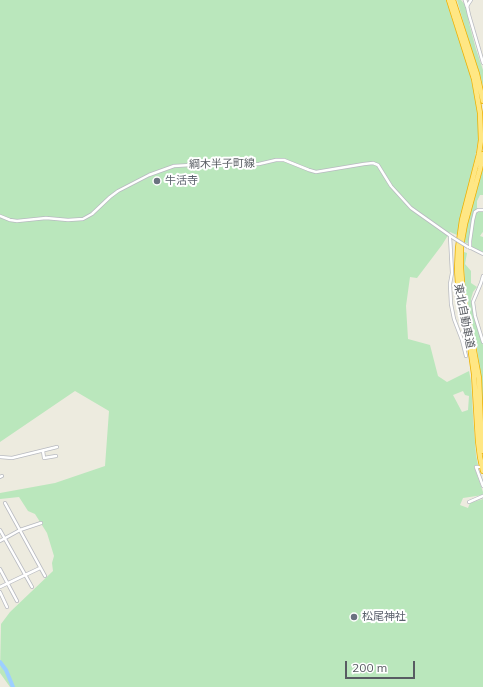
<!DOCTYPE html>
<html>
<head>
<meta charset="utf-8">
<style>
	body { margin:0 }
	#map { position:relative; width:483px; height:687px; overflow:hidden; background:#edebdf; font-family:Mulish,sans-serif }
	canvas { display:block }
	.scale { position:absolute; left:345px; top:661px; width:70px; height:18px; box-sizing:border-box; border:2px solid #585c62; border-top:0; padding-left:5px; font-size:12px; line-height:14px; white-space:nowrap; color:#585c62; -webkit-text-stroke:3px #fff; paint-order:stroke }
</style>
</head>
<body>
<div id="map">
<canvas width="483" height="687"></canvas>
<div class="scale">200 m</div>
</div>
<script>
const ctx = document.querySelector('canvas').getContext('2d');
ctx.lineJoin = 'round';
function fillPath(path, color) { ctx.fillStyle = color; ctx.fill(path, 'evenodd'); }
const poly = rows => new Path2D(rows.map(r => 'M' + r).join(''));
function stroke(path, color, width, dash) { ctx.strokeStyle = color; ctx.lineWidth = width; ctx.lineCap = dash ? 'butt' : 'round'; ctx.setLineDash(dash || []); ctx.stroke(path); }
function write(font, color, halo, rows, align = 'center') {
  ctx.font = font + ' Mulish,"Noto Sans JP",sans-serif'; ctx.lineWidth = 4; ctx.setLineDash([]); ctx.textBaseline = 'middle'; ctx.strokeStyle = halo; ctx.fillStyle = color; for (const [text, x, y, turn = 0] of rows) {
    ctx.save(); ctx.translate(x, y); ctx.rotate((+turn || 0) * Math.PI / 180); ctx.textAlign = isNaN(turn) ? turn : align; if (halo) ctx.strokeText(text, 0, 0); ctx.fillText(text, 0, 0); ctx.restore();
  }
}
fillPath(poly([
	[0,0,446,0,469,71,475,96,478,116,478,141,475,158,462,211,457,235,450,232,442,245,417,278,410,277,406,306,408,339,430,345,438,376,447,382,469,371,471,381,473,416,476,455,478,465,474,466,483,492,483,495,463,498,460,505,468,508,470,503,483,499,483,687,10,687,0,673,1,624,10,612,53,571,52,563,54,556,47,533,35,514,28,511,19,497,0,499,0,493,55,483,105,466,109,411,75,391,0,442],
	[463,391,465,395,469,396,468,410,462,412,453,395],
	[457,0,461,0,467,7,469,23,476,49,483,70,483,87,481,78,469,42],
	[483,168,483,195,480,195,477,201,477,208,473,214,472,219,469,244,464,242,467,226],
	[479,212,483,212,483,232,482,233,480,236,483,237,483,252,472,248,471,241,474,219,476,213],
	[464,252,467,253,465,264,471,271,471,283,477,287,473,292,471,299,474,317,483,345,483,424,480,369,476,343,465,290,464,264]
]), '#bae7bc');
stroke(poly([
	[0,662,6,670,13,687]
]), '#9dcfff', 4);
const minor = poly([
	[471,0,467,6,469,15,483,63],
	[0,216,10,220,17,221,46,218,68,220,83,219,92,214,110,197,118,191,149,175,174,166,191,165,259,164,276,160,284,160,309,170,316,172,364,164,373,163,378,165,391,186,411,208,452,237],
	[450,236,452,273,450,284,451,304,454,319,462,340,466,356],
	[469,247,483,254],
	[470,248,470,241,473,220,475,212,478,210,483,210],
	[483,276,481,283,473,302,475,316,483,342],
	[43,451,44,458,56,456],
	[0,457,12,458,57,447],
	[479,467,476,467,483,486],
	[0,477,2,476],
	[469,502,483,496],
	[5,503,45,576],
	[0,530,32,587],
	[0,541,20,530,41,523],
	[0,569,17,601],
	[0,587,40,568],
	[0,592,7,607]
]);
const tertiary = poly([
	[465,0,467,6]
]);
const motorway = poly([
	[449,0,474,79,480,113,481,140,479,154,462,220,458,248,457,269,459,298,470,346,474,374,478,441,480,457,483,471],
	[453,0,477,74,483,101],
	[483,154,480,169,465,224,461,246,461,268,463,296,472,340,479,378,481,429,483,451]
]);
stroke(minor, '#b8bac0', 4);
stroke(tertiary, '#b8bac0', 4.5);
stroke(motorway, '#ecb000', 6);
stroke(minor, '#fff', 2.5);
stroke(tertiary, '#fff', 3);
stroke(motorway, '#ffe784', 4.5);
const minorBridge = poly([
	[452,237,468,247]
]);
stroke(minorBridge, '#b8bac0', 4, []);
stroke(minorBridge, '#fff', 2.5);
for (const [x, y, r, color] of [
	[157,181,4,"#6b7280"],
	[354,617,4,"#6b7280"]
]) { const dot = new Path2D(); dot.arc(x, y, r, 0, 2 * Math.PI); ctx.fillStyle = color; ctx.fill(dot); stroke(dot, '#fff', 1.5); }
write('11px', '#585c62', '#fff', [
	["綱木半子町線",222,164,-1],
	["東北自動車道",464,316,79]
]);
write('11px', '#5b616d', '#fff', [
	["牛活寺",165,181],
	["松尾神社",362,617]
], 'left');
</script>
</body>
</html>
